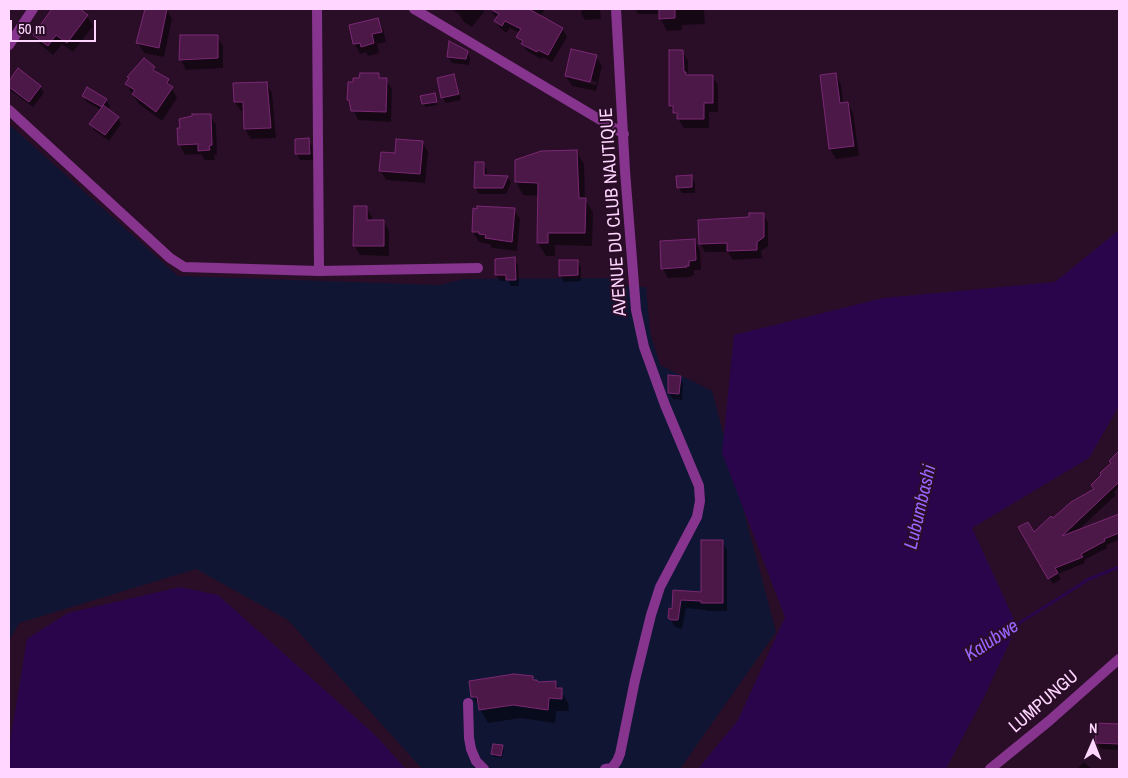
<!DOCTYPE html>
<html>
<head>
<meta charset="utf-8">
<style>
	body { margin:0 }
	#map { position:relative; width:1128px; height:778px; overflow:hidden; background:#2a0e28; font-family:"Archivo Narrow",sans-serif }
	canvas { display:block }
	.frame { position:absolute; inset:0; border:10px solid #ffd6ff; pointer-events:none }
	.north { position:absolute; left:1068px; top:718px; width:50px; height:50px; -webkit-text-stroke:4px #2a0e28; paint-order:stroke; rotate:1deg; font-size:14px; font-weight:700; line-height:20px; text-align:center; color:#ffd6ff }
	.north::after { content:''; display:block; margin:auto; width:18px; height:22px; background:#ffd6ff; clip-path:polygon(50% 0,100% 100%,50% 72%,0 100%) }
	.scale { position:absolute; left:10px; top:20px; width:86px; height:22px; box-sizing:border-box; border:2px solid #ffd6ff; border-top:0; padding-left:6px; font-size:15px; line-height:18px; white-space:nowrap; color:#ffd6ff; -webkit-text-stroke:4px #2a0e28; paint-order:stroke }
</style>
</head>
<body>
<div id="map">
<canvas width="1128" height="778"></canvas>
<div class="frame"></div>
<div class="north">N</div>
<div class="scale">50 m</div>
</div>
<script>
const ctx = document.querySelector('canvas').getContext('2d');
ctx.lineJoin = 'round';
function fillPath(path, color) { ctx.fillStyle = color; ctx.fill(path, 'evenodd'); }
const poly = rows => new Path2D(rows.map(r => 'M' + r).join(''));
function stroke(path, color, width, dash) { ctx.strokeStyle = color; ctx.lineWidth = width; ctx.lineCap = dash ? 'butt' : 'round'; ctx.setLineDash(dash || []); ctx.stroke(path); }
function write(font, color, halo, rows, align = 'center') {
  ctx.font = font + ' "Archivo Narrow",sans-serif'; ctx.lineWidth = 4; ctx.setLineDash([]); ctx.textBaseline = 'middle'; ctx.strokeStyle = halo; ctx.fillStyle = color; for (const [text, x, y, turn = 0] of rows) {
    ctx.save(); ctx.translate(x, y); ctx.rotate((+turn || 0) * Math.PI / 180); ctx.textAlign = isNaN(turn) ? turn : align; if (halo) ctx.strokeText(text, 0, 0); ctx.fillText(text, 0, 0); ctx.restore();
  }
}
fillPath(poly([
	[9,124,178,276,440,285,464,279,619,278,621,286,646,287,650,332,660,365,712,391,776,632,680,769,422,769,288,620,196,569,19,623,9,641]
]), '#101534');
fillPath(poly([
	[1119,230,1119,406,1089,458,972,528,1017,626,984,697,946,769,698,769,738,720,785,617,722,453,734,335,883,298,1055,282],
	[180,587,218,595,374,734,406,769,9,769,9,749,27,639,68,613]
]), '#2a054b');
fillPath(poly([
	[54,9,78,9,87,16,93,26,73,52,62,44,53,55,40,44,34,35],
	[147,9,167,9,172,19,164,57,144,53,138,43],
	[451,9,483,9,484,12,472,27,464,22,459,14],
	[490,9,545,9,540,17,563,29,567,37,552,62,543,57,541,59,527,51,518,37,520,33,510,28,506,33,500,28,495,21,498,18,494,15],
	[582,9,600,9,601,19,585,20,581,14],
	[635,9,704,9,705,24,682,25,682,30,667,31,660,18,660,14,638,14],
	[377,19,383,29,386,42,377,44,379,53,368,56,366,52,360,54,355,44,350,26],
	[367,42,355,45,355,43],
	[217,37,223,46,223,68,186,70,181,60],
	[467,51,470,58,469,65,452,63,448,57],
	[682,51,688,61,688,76,712,76,718,85,718,112,709,112,709,128,684,128,670,106],
	[596,57,602,66,596,91,572,86,566,76],
	[572,76,597,82,596,85,572,79],
	[154,68,158,74,168,80,177,98,162,121,139,104,126,84],
	[18,70,40,86,44,93,33,107,11,91,9,87,9,83],
	[378,75,381,80,386,80,392,89,391,122,358,120,349,100,354,83],
	[835,75,841,84,843,104,848,103,853,113,859,156,836,159,830,149],
	[454,76,457,82,461,100,446,103,442,97],
	[266,83,272,93,276,138,251,139,245,129,245,111,241,111,235,102],
	[435,95,437,105,425,107,422,97],
	[83,96,106,100,110,106,107,110,118,118,121,124,109,141,94,130,91,124,101,110,87,102],
	[210,115,216,125,217,155,214,155,215,160,205,160,201,154,185,155,180,145,179,130],
	[308,140,312,146,313,160,300,160,297,154],
	[422,142,428,152,425,183,386,180,380,170],
	[576,151,584,164,585,199,593,213,592,246,555,245,555,256,546,256,538,243,539,196,523,195,516,182,516,161],
	[483,164,487,170,487,177,508,177,511,183,506,194,479,194,475,187],
	[691,177,695,183,695,193,682,193,678,187],
	[366,207,372,217,372,221,384,221,389,231,389,256,360,255,354,245],
	[514,210,520,219,517,251,492,248,490,244,479,242,473,232],
	[763,214,768,223,768,246,761,251,762,258,733,260,728,252,705,252,700,243,751,218],
	[694,240,700,250,701,270,694,270,694,275,691,276,691,277,668,278,663,269],
	[514,259,518,265,519,286,511,286,508,281,500,281,496,275],
	[578,262,581,268,581,281,564,282,560,275],
	[680,377,683,384,682,400,673,399,669,393],
	[1118,454,1119,487,1114,492,1116,495,1075,533,1119,517,1119,540,1106,545,1107,548,1084,560,1085,563,1058,574,1061,579,1053,584,1020,528,1033,534,1095,490],
	[722,541,727,550,727,611,707,611,706,610,686,608,682,629,675,627,669,618,673,610,674,591,702,593],
	[532,677,538,684,556,683,568,703,569,711,556,711,555,723,521,718,488,723,473,697],
	[1097,724,1119,725,1119,750,1101,749,1097,742],
	[494,745,502,747,504,749,502,758,494,757,492,754],
	[1084,762,1092,769,1077,769]
]), '#0007');
stroke(poly([
	[1013,627,1089,579,1119,567]
]), '#2a054b', 3);
const building = poly([
	[52,9,80,9,88,15,67,43,56,35,48,46,33,35,52,9],
	[145,9,167,9,159,48,136,43,145,9],
	[490,9,529,9,563,28,548,55,538,50,537,52,521,44,523,41,516,37,521,29,505,21,502,26,494,21,499,14,490,9],
	[659,9,675,9,675,18,659,19,659,9],
	[378,18,382,32,372,34,374,43,361,47,360,43,353,44,349,25,378,18],
	[180,35,218,35,218,58,179,60,180,35],
	[449,41,468,51,466,59,447,57,449,41],
	[571,49,597,55,590,82,565,76,571,49],
	[669,50,683,50,684,72,686,72,686,75,713,75,713,103,704,103,704,119,677,119,677,113,673,113,673,106,669,106,669,50],
	[144,58,155,67,153,70,169,79,167,83,173,87,156,112,132,94,135,90,125,84,129,78,127,77,144,58],
	[18,68,41,86,29,102,9,87,9,81,18,68],
	[360,73,379,73,379,78,387,78,386,112,351,111,349,100,347,100,348,82,353,82,353,78,359,78,360,73],
	[836,73,840,103,848,102,854,146,829,149,820,75,836,73],
	[454,74,459,94,441,98,437,78,454,74],
	[267,82,271,128,244,129,243,102,234,102,233,83,267,82],
	[87,87,107,99,102,107,103,105,119,117,105,135,89,124,102,107,82,96,87,87],
	[435,93,437,102,422,104,420,96,435,93],
	[192,114,211,114,212,145,209,146,210,150,198,151,198,144,178,145,177,128,180,128,179,119,192,116,192,114],
	[309,138,310,154,295,154,295,139,309,138],
	[396,139,423,141,420,174,379,171,381,152,395,153,396,139],
	[577,150,579,198,586,198,585,233,548,233,548,243,537,243,538,183,515,182,515,160,541,151,577,150],
	[475,162,484,162,484,175,508,176,503,188,474,188,475,162],
	[692,175,692,187,677,188,676,176,692,175],
	[354,206,367,206,367,220,384,220,384,246,353,246,354,206],
	[477,206,515,208,512,242,485,238,486,235,479,234,479,232,472,232,473,208,477,209,477,206],
	[749,213,764,213,764,237,757,242,757,250,727,251,727,243,699,244,698,220,749,217,749,213],
	[695,239,696,260,689,261,689,266,686,266,687,267,661,269,660,241,695,239],
	[515,257,516,280,506,280,506,275,495,275,495,259,515,257],
	[559,260,578,260,578,275,559,276,559,260],
	[668,375,681,376,679,394,668,393,668,375],
	[1119,451,1119,482,1062,536,1119,514,1119,533,1104,539,1105,541,1081,554,1083,557,1055,568,1058,573,1048,579,1018,527,1028,522,1034,532,1051,516,1053,518,1071,502,1094,489,1091,485,1101,475,1100,473,1111,463,1109,461,1119,451],
	[701,540,723,540,723,603,701,603,701,601,681,600,678,620,671,620,668,618,669,608,672,609,673,590,701,592,701,540],
	[514,674,533,676,533,680,537,680,538,682,556,681,556,688,562,688,562,699,549,698,548,710,513,705,479,710,477,697,471,697,469,681,514,674],
	[1095,723,1119,724,1119,744,1096,743,1095,723],
	[493,744,503,745,501,756,491,754,493,744]
]);
fillPath(building, '#4c1848');
stroke(building, '#7a2873', 1);
stroke(poly([
	[317,9,319,271],
	[414,9,624,134],
	[9,45,33,9],
	[9,110,170,258,184,267,319,271,478,268],
	[468,703,469,738,471,749,476,761,484,769],
	[605,769,612,768,617,761,620,754,635,680,651,615,660,587,697,517,700,501,699,486,665,405,644,347,636,310,625,171,616,9],
	[990,769,1049,721,1119,659]
]), '#86348d', 10);
write('18px', '#ffd6ff', '#2a0e28', [
	["AVENUE DU CLUB NAUTIQUE",614,212,-94],
	["LUMPUNGU",1044,702,-41]
]);
write('italic 19px', '#9a64ff', '#2a0e28', [
	["Lubumbashi",921,507,-77],
	["Kalubwe",992,641,-33]
]);
</script>
</body>
</html>
